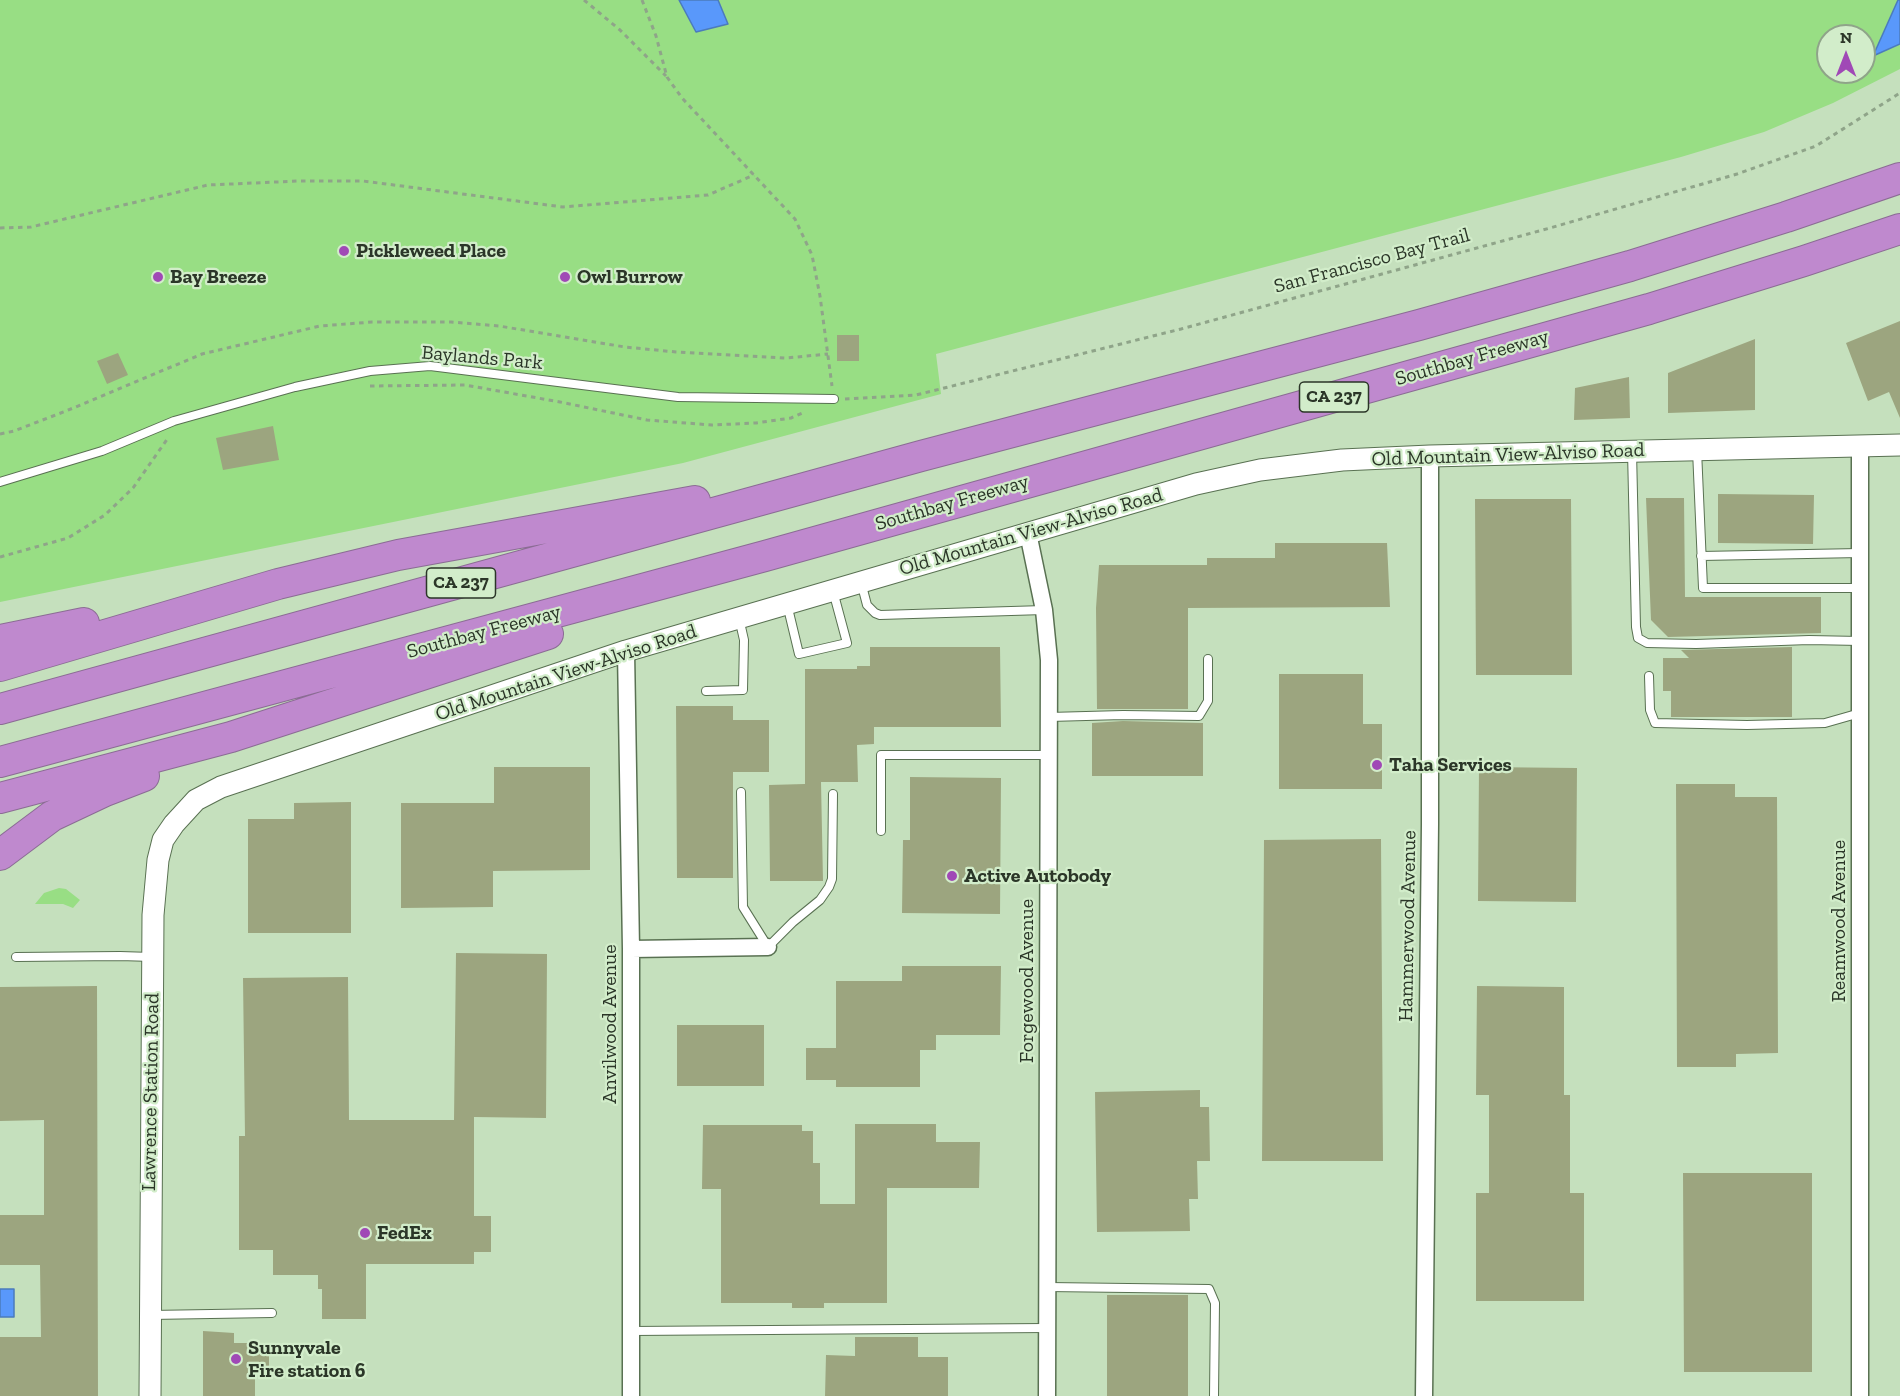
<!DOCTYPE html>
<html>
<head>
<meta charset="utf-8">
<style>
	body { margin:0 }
	#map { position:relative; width:1900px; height:1396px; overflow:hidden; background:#c5e0bd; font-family:"Zilla Slab",serif }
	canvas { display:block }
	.north { position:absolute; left:1816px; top:24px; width:60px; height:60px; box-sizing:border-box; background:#d2edca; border:2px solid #8fa489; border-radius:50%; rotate:0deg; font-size:16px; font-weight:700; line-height:24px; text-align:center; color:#2b3628 }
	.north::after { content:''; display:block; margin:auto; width:21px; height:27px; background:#a049b6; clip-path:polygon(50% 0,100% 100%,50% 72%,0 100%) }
</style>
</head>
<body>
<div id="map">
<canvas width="1900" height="1396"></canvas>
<div class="north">N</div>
</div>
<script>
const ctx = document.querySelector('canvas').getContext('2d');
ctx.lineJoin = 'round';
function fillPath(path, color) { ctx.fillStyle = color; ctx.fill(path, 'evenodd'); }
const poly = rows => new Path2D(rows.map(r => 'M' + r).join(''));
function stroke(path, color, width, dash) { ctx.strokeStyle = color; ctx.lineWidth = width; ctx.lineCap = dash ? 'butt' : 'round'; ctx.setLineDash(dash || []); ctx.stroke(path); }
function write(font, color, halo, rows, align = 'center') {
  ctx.font = font + ' "Zilla Slab",serif'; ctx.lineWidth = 4.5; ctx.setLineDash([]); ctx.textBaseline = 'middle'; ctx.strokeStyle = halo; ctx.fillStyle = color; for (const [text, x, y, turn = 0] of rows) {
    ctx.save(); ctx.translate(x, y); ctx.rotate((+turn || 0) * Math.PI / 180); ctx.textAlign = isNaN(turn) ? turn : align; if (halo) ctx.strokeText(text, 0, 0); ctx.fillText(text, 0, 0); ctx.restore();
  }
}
fillPath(poly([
	[0,0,1900,0,1900,69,1833,103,1764,132,1681,157,936,354,941,394,683,463,0,602],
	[1828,36,1864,36,1864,72,1828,72],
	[59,888,66,889,80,900,73,908,63,904,35,904,44,893]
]), '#98de84');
const water = poly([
	[679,0,718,0,728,24,696,32,679,0],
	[1898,0,1900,0,1900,44,1873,56,1898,0],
	[0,1289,14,1289,14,1317,0,1317,0,1289]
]);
fillPath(water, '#5998fb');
stroke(water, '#4b7bbc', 1.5);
fillPath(poly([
	[1900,321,1900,418,1889,392,1868,401,1846,343],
	[837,335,859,335,859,361,837,361],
	[1755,339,1755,410,1668,413,1668,373],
	[118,353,128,375,107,384,97,361],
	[1629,377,1630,418,1574,420,1575,388],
	[273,426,279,460,223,470,216,438],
	[1718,494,1814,495,1813,544,1718,543],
	[1646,498,1684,498,1685,597,1821,597,1821,633,1668,637,1651,620],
	[1475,499,1571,499,1572,675,1476,675],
	[1275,543,1387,543,1390,607,1188,608,1188,709,1097,709,1096,608,1099,565,1207,565,1207,558,1275,558],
	[870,647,1000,647,1001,727,874,727,874,744,857,745,858,782,821,782,823,881,770,881,769,785,805,784,805,669,857,669,857,666,870,666],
	[1792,647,1792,717,1671,717,1671,691,1663,691,1663,658,1689,658,1681,650],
	[1279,674,1363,674,1363,724,1382,724,1382,789,1279,789],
	[676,706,733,706,733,720,769,720,769,772,733,772,733,878,677,878],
	[1123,721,1203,723,1203,776,1092,776,1092,723],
	[494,767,590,767,590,870,493,871,493,907,401,908,401,803,494,803],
	[1479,767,1577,768,1576,902,1478,901],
	[910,777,1001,778,1000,914,902,913,903,840,910,840],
	[1676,784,1735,784,1735,797,1777,797,1778,1053,1736,1054,1736,1067,1677,1067],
	[351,802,351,933,248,933,248,819,294,819,294,803],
	[1381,839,1383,1161,1262,1161,1264,840],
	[456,953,547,954,546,1118,474,1117,474,1216,491,1216,491,1252,474,1252,474,1264,366,1264,366,1319,322,1319,322,1289,318,1289,318,1275,273,1275,273,1250,239,1250,239,1136,245,1136,243,978,348,977,349,1120,454,1120],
	[902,966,1001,966,1000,1035,936,1035,936,1050,920,1050,920,1087,836,1087,836,1080,806,1080,806,1048,836,1048,836,981,902,981],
	[97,986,98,1396,0,1396,0,1337,41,1337,40,1265,0,1265,0,1215,44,1215,44,1120,0,1121,0,987],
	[1477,986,1564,987,1564,1095,1570,1095,1570,1193,1584,1193,1584,1301,1476,1301,1476,1193,1489,1193,1489,1095,1476,1095],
	[677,1025,764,1025,764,1086,677,1086],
	[1200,1090,1200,1107,1209,1107,1210,1161,1197,1161,1198,1199,1189,1199,1190,1231,1097,1232,1095,1092],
	[855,1124,936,1124,936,1142,980,1142,979,1188,887,1188,887,1303,824,1303,824,1308,792,1308,792,1303,721,1303,721,1189,702,1189,703,1125,802,1125,802,1131,813,1131,813,1163,820,1163,820,1204,855,1204],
	[1683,1173,1812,1173,1812,1372,1684,1372],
	[1107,1295,1188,1295,1188,1396,1107,1396],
	[203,1331,234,1333,234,1343,269,1343,269,1374,255,1374,255,1396,203,1396],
	[855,1337,918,1337,918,1357,948,1357,948,1396,825,1396,826,1355,855,1356]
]), '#9ca57f');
const service = poly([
	[1697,450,1703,588,1860,588],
	[1632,451,1636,627,1638,638,1647,643,1696,644,1809,640,1860,641],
	[0,482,102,451,174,421,295,387,370,371,430,366,678,397,834,399],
	[1701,556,1860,553],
	[861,582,867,605,875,613,880,615,1044,610],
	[787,604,799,654,847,643,833,591],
	[1649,676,1650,710,1655,723,1747,725,1825,723,1860,713],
	[706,691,743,690,744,640,739,618],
	[1049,717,1123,715,1199,716,1208,701,1208,659],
	[741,792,743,907,768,947,793,922,820,900,829,887,832,879,833,794],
	[881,831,881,755,1049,755],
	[16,957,120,956,152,957],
	[1047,1287,1209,1289,1215,1303,1214,1396],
	[150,1315,272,1313],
	[631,1331,1047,1328]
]);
const minor = poly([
	[1860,445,1860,1396],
	[1028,533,1044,610,1049,660,1047,1396],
	[626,651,631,949,631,1396],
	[631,949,768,947],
	[1424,1396,1430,824,1430,456]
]);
const tertiary = poly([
	[150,1396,153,915,158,860,163,840,174,824,196,800,221,787,626,651,1196,484,1260,470,1342,460,1430,456,1900,445]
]);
const motorway = poly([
	[0,640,84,623],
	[0,666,278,584,398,555,695,501],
	[0,709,921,456,1419,325,1630,266,1786,217,1900,178],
	[0,762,765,556,1649,309,1804,261,1900,229],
	[0,798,231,737,548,634],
	[0,855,52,816,105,791,144,776]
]);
stroke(service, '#597152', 10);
stroke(minor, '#597152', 19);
stroke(tertiary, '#597152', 23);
stroke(motorway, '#8b6c94', 32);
stroke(poly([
	[584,0,620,30,666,76],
	[642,0,656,36,667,77,682,98,795,219,812,255,820,296,832,386],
	[0,228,31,227,208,185,299,181,363,181,563,207,708,195,754,175],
	[370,386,465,385,560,402,647,420,712,425,756,423,791,418,805,412],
	[845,399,916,395,1181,329,1550,228,1737,174,1816,146,1900,93],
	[0,434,14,431,66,411,202,354,320,326,372,322,451,322,499,326,625,347,676,352,786,358,828,354],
	[0,557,68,538,105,515,133,488,168,438]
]), '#8fa489', 3, [4.5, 4.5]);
stroke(service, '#fff', 8);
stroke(minor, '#fff', 16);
stroke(tertiary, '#fff', 21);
stroke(motorway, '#bf89ce', 30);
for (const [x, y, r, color] of [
	[344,251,6,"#a049b6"],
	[158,277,6,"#a049b6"],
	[565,277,6,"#a049b6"],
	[1377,765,6,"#a049b6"],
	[952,876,6,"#a049b6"],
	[365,1233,6,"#a049b6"],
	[236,1359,6,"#a049b6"]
]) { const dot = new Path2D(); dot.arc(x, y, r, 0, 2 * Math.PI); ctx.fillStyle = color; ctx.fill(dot); stroke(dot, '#d2edca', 2); }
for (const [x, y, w] of [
	[1334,397,69],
	[461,583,69]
]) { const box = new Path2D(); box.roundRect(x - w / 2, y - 15, w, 30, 4.5); ctx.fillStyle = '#d2edca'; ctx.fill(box); stroke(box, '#2b3628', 1.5); }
write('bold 18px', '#2b3628', null, [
	["CA 237",1334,397],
	["CA 237",461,583]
]);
write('bold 20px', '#2b3628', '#d2edca', [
	["Pickleweed Place",356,251],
	["Bay Breeze",170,277],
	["Owl Burrow",577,277],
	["Taha Services",1389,765],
	["Active Autobody",964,876],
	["FedEx",377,1233],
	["Sunnyvale",248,1348],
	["Fire station 6",248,1371]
], 'left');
write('20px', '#2b3628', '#d2edca', [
	["San Francisco Bay Trail",1372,261,-15],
	["Baylands Park",482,358,5],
	["Southbay Freeway",1472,358,-16],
	["Old Mountain View-Alviso Road",1508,455,-2],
	["Southbay Freeway",952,503,-16],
	["Old Mountain View-Alviso Road",1031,532,-16],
	["Southbay Freeway",484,632,-15],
	["Old Mountain View-Alviso Road",566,673,-18],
	["Reamwood Avenue",1839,921,-90],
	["Hammerwood Avenue",1408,926,-89],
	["Forgewood Avenue",1027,981,-90],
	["Anvilwood Avenue",610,1024,-90],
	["Lawrence Station Road",151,1092,-89]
]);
</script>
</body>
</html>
